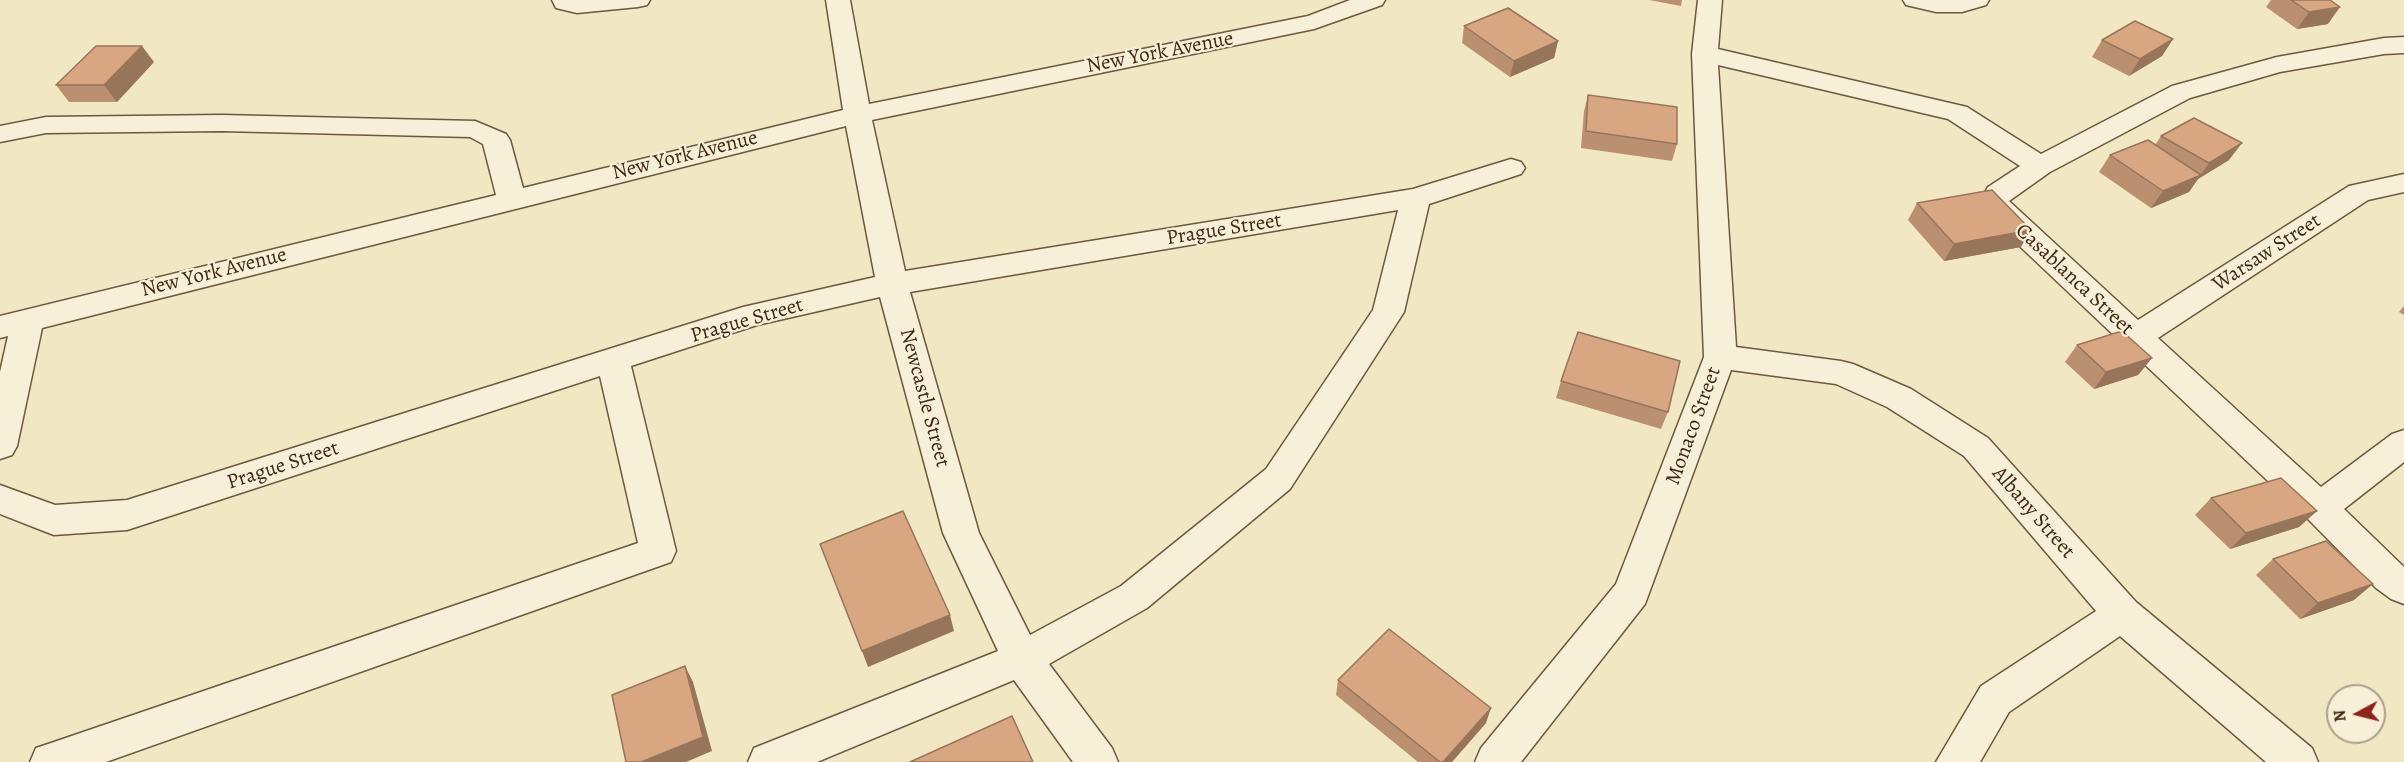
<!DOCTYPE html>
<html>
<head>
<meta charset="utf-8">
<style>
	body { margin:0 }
	#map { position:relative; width:2404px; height:762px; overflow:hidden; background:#f2e7c3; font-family:Alegreya,serif }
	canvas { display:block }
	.north { position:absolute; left:2326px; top:684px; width:60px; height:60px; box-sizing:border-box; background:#f7efd8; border:2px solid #ada088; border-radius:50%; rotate:263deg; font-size:16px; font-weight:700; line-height:24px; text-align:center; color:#3f2910 }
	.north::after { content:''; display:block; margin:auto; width:21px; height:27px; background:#8f2418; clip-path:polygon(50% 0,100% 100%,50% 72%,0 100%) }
</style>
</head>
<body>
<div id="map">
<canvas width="2404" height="762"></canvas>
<div class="north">N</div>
</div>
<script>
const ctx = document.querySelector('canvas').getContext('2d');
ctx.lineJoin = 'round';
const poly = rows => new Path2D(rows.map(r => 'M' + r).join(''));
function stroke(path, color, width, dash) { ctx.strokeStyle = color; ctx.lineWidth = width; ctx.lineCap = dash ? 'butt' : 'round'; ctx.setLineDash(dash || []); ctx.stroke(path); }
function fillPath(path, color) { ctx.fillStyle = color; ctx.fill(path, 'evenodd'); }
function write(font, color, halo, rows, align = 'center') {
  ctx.font = font + ' Alegreya,serif'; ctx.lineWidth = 4.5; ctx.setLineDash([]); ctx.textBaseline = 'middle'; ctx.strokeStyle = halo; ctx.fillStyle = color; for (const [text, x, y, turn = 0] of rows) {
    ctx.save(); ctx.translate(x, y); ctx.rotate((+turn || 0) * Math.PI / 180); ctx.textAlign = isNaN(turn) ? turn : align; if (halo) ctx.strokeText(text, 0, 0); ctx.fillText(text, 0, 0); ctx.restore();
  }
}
const minor = poly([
	[552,0,650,0,647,5,638,7,577,13,556,8,552,0],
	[826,0,850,0,869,104,1308,16,1350,0,1385,0,1382,5,1314,29,872,120,905,271,1413,189,1511,159,1521,162,1525,168,1521,174,1429,204,1404,312,1290,489,1147,608,1049,664,1112,748,1118,762,1073,762,1014,680,817,762,748,762,754,748,998,651,943,533,880,297,757,325,631,366,676,551,671,562,106,762,30,762,36,748,51,743,638,543,600,376,127,530,54,535,41,530,0,514,0,485,55,505,127,500,743,307,875,277,846,126,42,328,17,446,12,455,0,459,0,372,8,336,0,338,0,316,496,195,483,144,470,137,222,131,46,133,0,142,0,126,46,117,222,115,475,121,506,134,510,140,523,188,843,110,826,0],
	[1398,210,1373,310,1266,469,1121,586,1030,635,979,533,910,292,1398,210],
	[1698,0,1722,0,1718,49,1967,107,2041,154,2172,86,2277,57,2384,38,2404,37,2404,53,2384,54,2280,72,2190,98,2050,172,2009,201,2138,320,2349,186,2404,174,2404,192,2368,200,2158,338,2321,487,2392,434,2404,430,2404,462,2344,509,2404,567,2404,604,2391,599,2376,588,2307,518,1991,219,1980,201,1988,187,2020,166,1948,119,1718,65,1736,347,1841,361,1853,364,1911,389,1988,438,2136,602,2312,748,2318,762,2266,762,2120,636,2009,712,1980,762,1936,762,1981,686,2096,611,1964,456,1887,407,1836,384,1731,370,1645,604,1521,762,1475,762,1481,748,1616,584,1704,357,1692,54,1698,0],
	[1903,0,1989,0,1986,5,1962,12,1936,12,1906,5,1903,0]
]);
stroke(minor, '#6c583d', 3);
fillPath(minor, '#f7efd8');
fillPath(poly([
	[1649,0,1682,0,1681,6],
	[2271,0,2330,0,2328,24,2297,29,2266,7],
	[1464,26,1558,41,1554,58,1510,77,1462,43],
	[2173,39,2162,56,2129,76,2092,57,2102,40],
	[154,62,117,102,69,102,56,85],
	[1588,95,1677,144,1672,161,1581,148,1584,111],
	[2161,136,2229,160,2198,179,2189,192,2151,208,2099,172,2110,155,2155,145],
	[1917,203,2021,247,1944,261,1908,220],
	[2404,306,2404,315,2399,312],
	[2077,345,2152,358,2138,375,2094,389,2065,362],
	[1561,381,1668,412,1661,429,1556,398],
	[2211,498,2317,511,2299,527,2230,549,2195,515],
	[2273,559,2354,600,2300,619,2256,575],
	[1338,680,1486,723,1452,762,1418,762,1336,695]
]), '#ba9070');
fillPath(poly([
	[2340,7,2328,24,2297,29,2309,12],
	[2173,39,2162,56,2129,76,2140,59],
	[1558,41,1554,58,1510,77,1514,61],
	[142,46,154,62,117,102,104,85],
	[2242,143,2229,160,2198,179,2189,192,2151,208,2163,191,2200,176,2209,163],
	[2031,230,2021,247,1944,261,1954,244],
	[2152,358,2138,375,2094,389,2106,372],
	[2317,511,2299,527,2230,549,2246,533],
	[2373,584,2354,600,2300,619,2318,603],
	[950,615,954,631,868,667,862,651],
	[685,666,693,682,712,751,686,762,641,762],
	[1491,708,1486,723,1452,762,1443,762]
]), '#97755b');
const building = poly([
	[2291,0,2330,0,2340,7,2309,12,2291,0],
	[1508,8,1558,41,1514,61,1464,26,1508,8],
	[2135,21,2173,39,2140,59,2102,40,2135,21],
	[96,46,142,46,104,85,56,85,96,46],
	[1588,95,1677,107,1677,144,1586,131,1588,95],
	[2194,118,2242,143,2209,163,2161,136,2194,118],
	[2148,140,2201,175,2163,191,2110,155,2148,140],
	[1992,190,2031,230,1954,244,1917,203,1992,190],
	[2122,331,2152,358,2106,372,2077,345,2122,331],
	[1578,332,1680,361,1668,412,1561,381,1578,332],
	[2281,478,2317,511,2246,533,2211,498,2281,478],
	[903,511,950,615,862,651,820,544,903,511],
	[2326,541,2373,584,2318,603,2273,559,2326,541],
	[1389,629,1491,708,1443,762,1440,762,1338,680,1389,629],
	[685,666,703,737,641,762,626,762,612,695,685,666],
	[1012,716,1033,762,910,762,1012,716]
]);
fillPath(building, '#d8a782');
stroke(building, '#97755b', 1.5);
write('21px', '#3f2910', '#f7efd8', [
	["New York Avenue",1160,53,-11],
	["New York Avenue",685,156,-14],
	["Prague Street",1224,230,-9],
	["Warsaw Street",2267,253,-33],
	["New York Avenue",214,273,-14],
	["Casablanca Street",2074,280,43],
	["Prague Street",747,321,-16],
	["Newcastle Street",924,398,75],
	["Monaco Street",1694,426,-70],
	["Prague Street",283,466,-18],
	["Albany Street",2033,513,49]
]);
</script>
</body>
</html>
